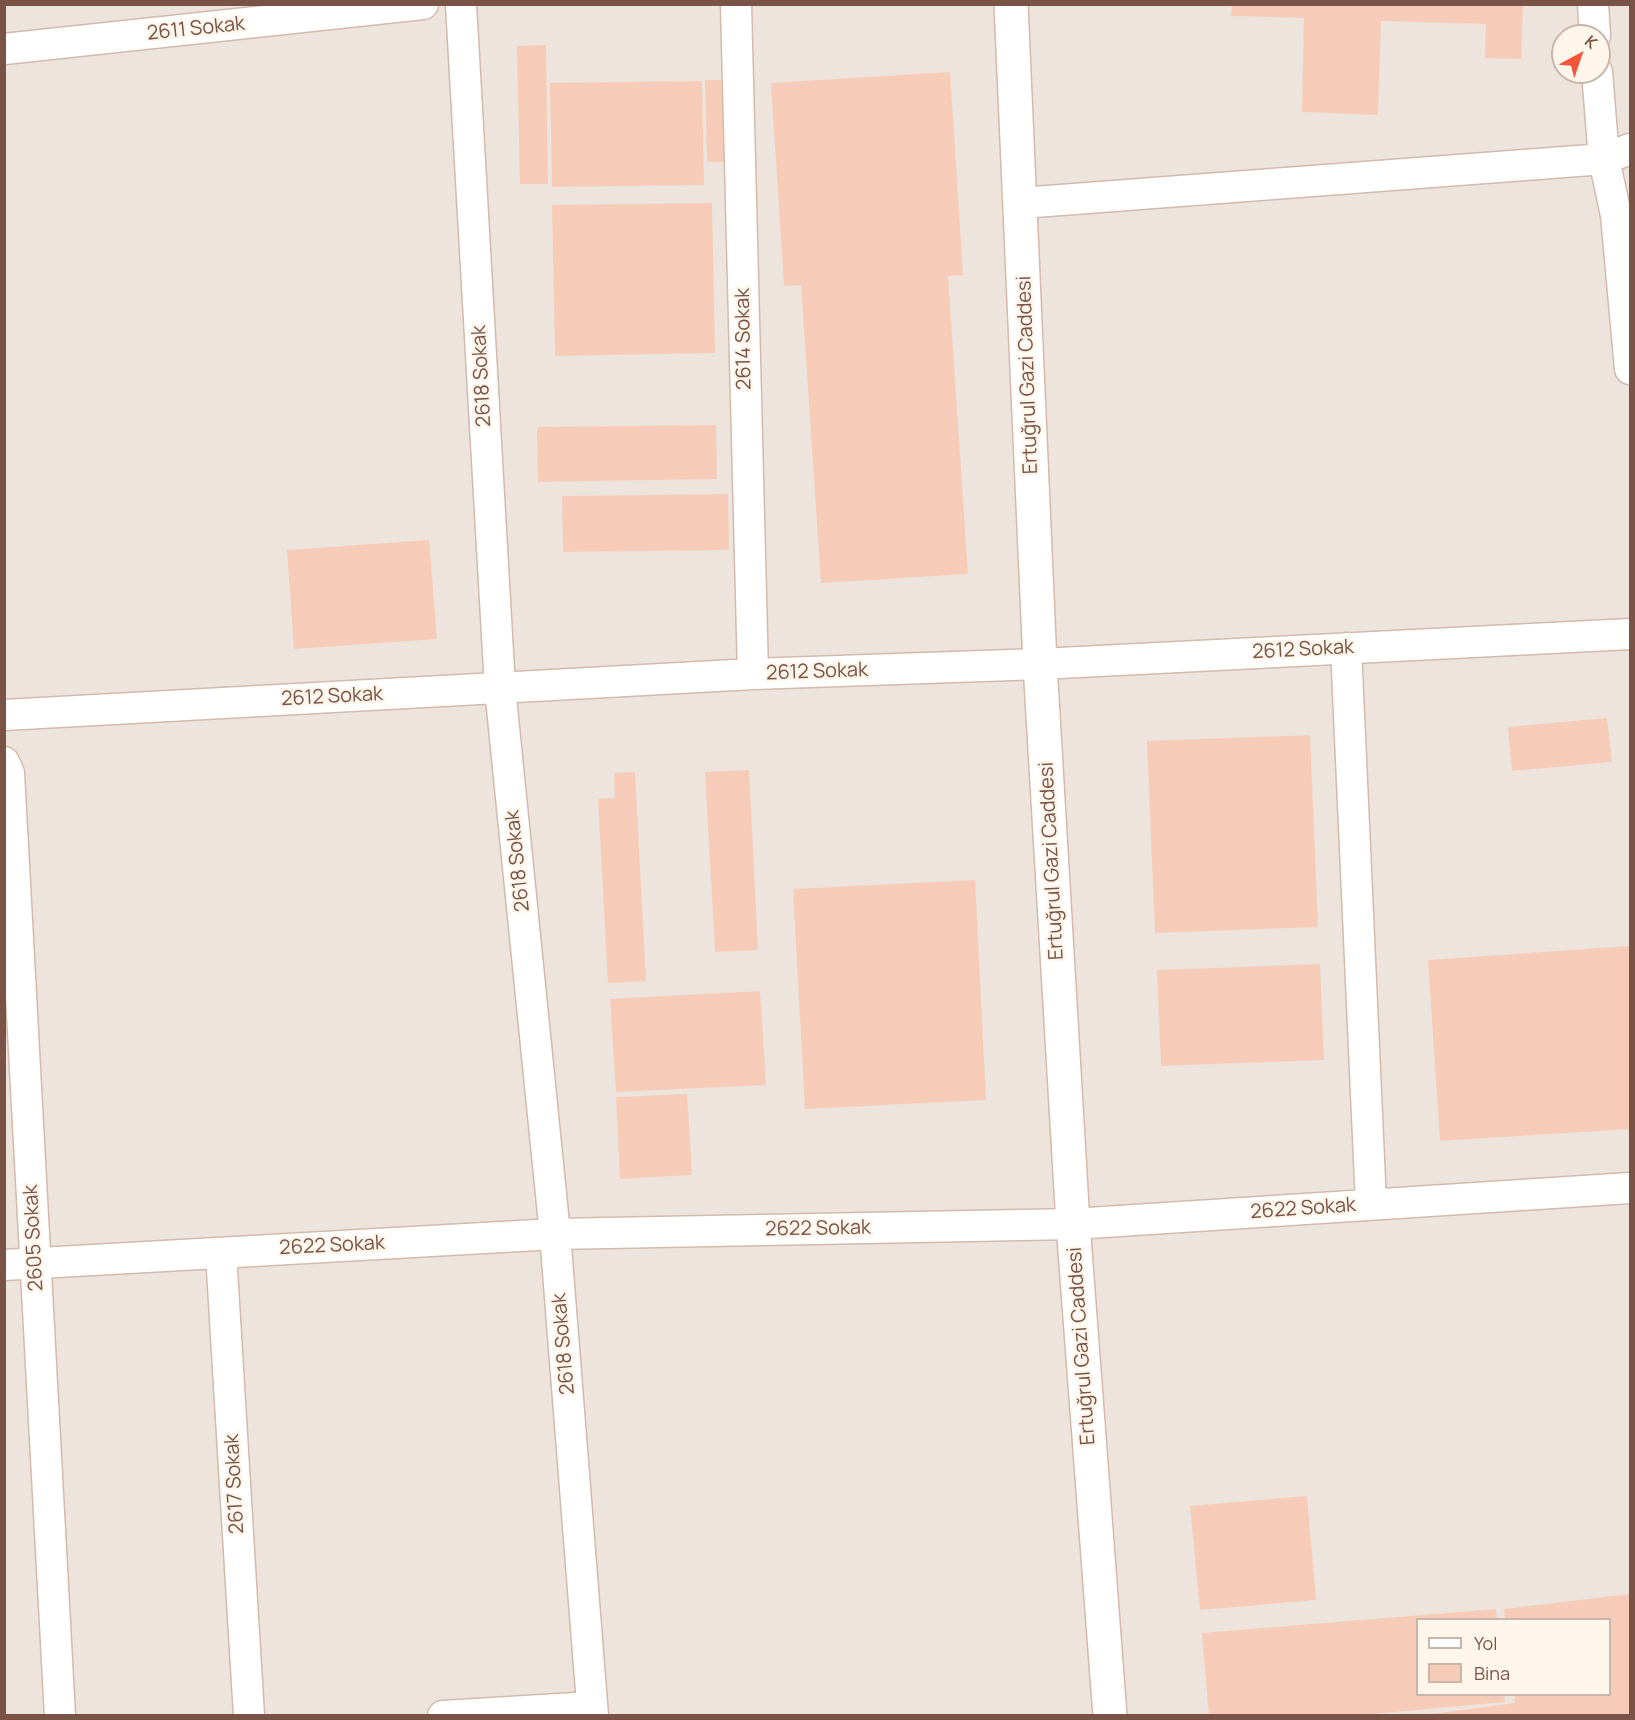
<!DOCTYPE html>
<html>
<head>
<meta charset="utf-8">
<style>
	body { margin:0 }
	#map { position:relative; width:1635px; height:1720px; overflow:hidden; background:#fef1e3; font-family:Manrope,sans-serif }
	canvas { display:block }
	.frame { position:absolute; inset:0; border:6px solid #795446; pointer-events:none }
	.legend { position:absolute; left:1416px; top:1618px; width:195px; height:78px; box-sizing:border-box; background:#fff6eb; border:2px solid #c9b5a9; margin:0; padding:8px 10px; list-style:none; font-size:18px; color:#795446 }
	.legend li { display:flex; align-items:center; gap:12px; height:30px }
	.legend b { width:30px; border:2px solid #c9b5a9 }
	.north { position:absolute; left:1551px; top:24px; width:60px; height:60px; box-sizing:border-box; background:#fff6eb; border:2px solid #c9b5a9; border-radius:50%; rotate:40deg; font-size:16px; font-weight:700; line-height:24px; text-align:center; color:#795446 }
	.north::after { content:''; display:block; margin:auto; width:21px; height:27px; background:#f4563c; clip-path:polygon(50% 0,100% 100%,50% 72%,0 100%) }
</style>
</head>
<body>
<div id="map">
<canvas width="1635" height="1720"></canvas>
<div class="frame"></div>
<ul class="legend">
<li><b style="height:8px;background:#fff"></b>Yol</li>
<li><b style="height:16px;background:#f6ccb8"></b>Bina</li>
</ul>
<div class="north">K</div>
</div>
<script>
const ctx = document.querySelector('canvas').getContext('2d');
ctx.lineJoin = 'round';
function fillPath(path, color) { ctx.fillStyle = color; ctx.fill(path, 'evenodd'); }
const poly = rows => new Path2D(rows.map(r => 'M' + r).join(''));
function stroke(path, color, width, dash) { ctx.strokeStyle = color; ctx.lineWidth = width; ctx.lineCap = dash ? 'butt' : 'round'; ctx.setLineDash(dash || []); ctx.stroke(path); }
function write(font, color, halo, rows, align = 'center') {
  ctx.font = font + ' Manrope,sans-serif'; ctx.lineWidth = 5; ctx.setLineDash([]); ctx.textBaseline = 'middle'; ctx.strokeStyle = halo; ctx.fillStyle = color; for (const [text, x, y, turn = 0] of rows) {
    ctx.save(); ctx.translate(x, y); ctx.rotate((+turn || 0) * Math.PI / 180); ctx.textAlign = isNaN(turn) ? turn : align; if (halo) ctx.strokeText(text, 0, 0); ctx.fillText(text, 0, 0); ctx.restore();
  }
}
fillPath(poly([
	[5,5,1630,5,1630,1715,5,1716],
	[1563,36,1599,36,1599,72,1563,72],
	[1418,1620,1610,1620,1610,1694,1418,1694]
]), '#ede4de');
fillPath(poly([
	[1232,4,1523,4,1521,59,1485,58,1486,24,1381,21,1378,115,1302,112,1304,18,1231,16],
	[546,45,548,184,520,184,517,46],
	[950,72,963,275,948,276,968,574,821,583,801,285,784,286,771,83],
	[705,80,729,80,730,162,707,162],
	[702,81,704,185,552,187,550,83],
	[712,203,715,353,555,356,552,205],
	[716,425,717,479,538,482,537,427],
	[728,494,729,550,563,552,562,496],
	[429,540,437,639,294,649,287,550],
	[1607,718,1612,762,1512,771,1508,727],
	[1310,735,1318,927,1155,933,1147,741],
	[749,770,758,950,715,952,705,772],
	[635,772,646,981,608,983,598,799,615,798,614,773],
	[975,880,986,1100,805,1109,793,889],
	[1629,946,1630,1129,1440,1141,1428,960],
	[1320,964,1324,1060,1161,1066,1157,970],
	[760,991,766,1085,616,1092,610,999],
	[687,1094,692,1175,620,1179,616,1097],
	[1307,1496,1316,1600,1200,1610,1190,1506],
	[1630,1594,1630,1716,1418,1716,1515,1703,1514,1694,1610,1694,1610,1620,1505,1620,1504,1609],
	[1496,1609,1497,1620,1418,1620,1418,1694,1504,1694,1505,1702,1350,1716,1209,1716,1202,1633]
]), '#f6ccb8');
const street = poly([
	[461,4,500,688,555,1234,593,1716],
	[736,4,753,674],
	[1593,4,1595,36],
	[4,49,423,4],
	[1597,72,1604,159,1616,215,1630,369],
	[1021,203,1604,159,1630,149],
	[1346,648,1371,1204],
	[4,715,753,674,1040,664,1630,634],
	[4,762,9,773,60,1716],
	[221,1253,249,1716],
	[4,1265,555,1234,1073,1224,1630,1188],
	[443,1716,592,1707]
]);
const secondary = poly([
	[1011,4,1040,664,1073,1224,1110,1716]
]);
stroke(street, '#d3baab', 33);
stroke(secondary, '#d6b9a8', 36);
stroke(street, '#fff', 30);
stroke(secondary, '#fff', 33);
write('20px', '#795446', '#fff6eb', [
	["2611 Sokak",196,29,-6],
	["2614 Sokak",744,339,-91],
	["Ertuğrul Gazi Caddesi",1028,375,-92],
	["2618 Sokak",482,376,-93],
	["2612 Sokak",1303,650,-3],
	["2612 Sokak",817,672,-2],
	["2612 Sokak",332,697,-3],
	["2618 Sokak",518,861,-96],
	["Ertuğrul Gazi Caddesi",1052,861,-93],
	["2622 Sokak",1303,1209,-4],
	["2622 Sokak",818,1229,-1],
	["2605 Sokak",34,1238,-93],
	["2622 Sokak",332,1246,-3],
	["2618 Sokak",564,1344,-95],
	["Ertuğrul Gazi Caddesi",1082,1346,-94],
	["2617 Sokak",235,1484,-93]
]);
</script>
</body>
</html>
